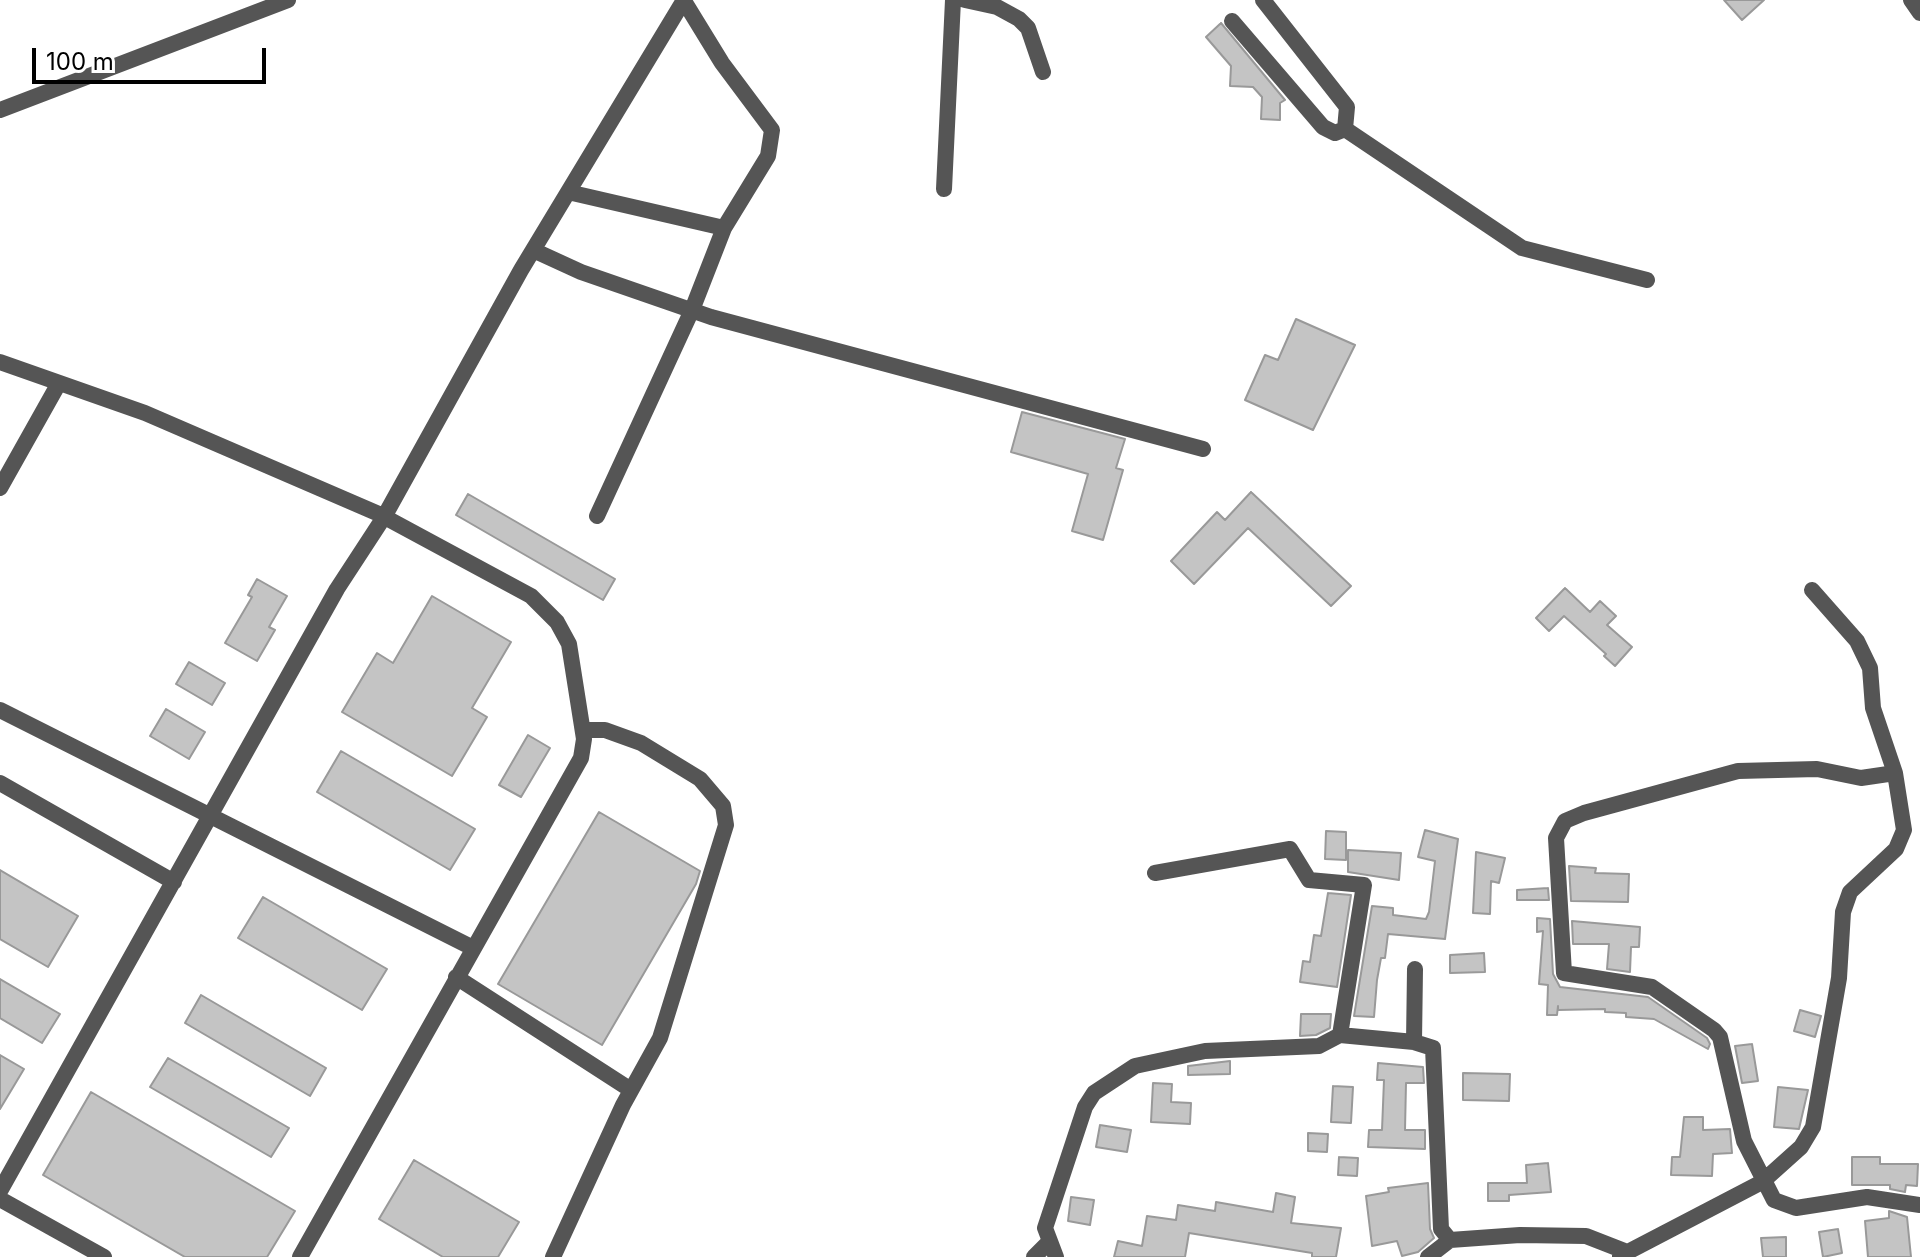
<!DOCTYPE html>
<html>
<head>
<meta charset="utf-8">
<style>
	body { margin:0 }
	#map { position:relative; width:1920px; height:1257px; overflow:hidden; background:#fff; font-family:Inter,sans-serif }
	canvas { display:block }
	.scale { position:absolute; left:32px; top:48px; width:234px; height:36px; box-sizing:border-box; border:4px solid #000; border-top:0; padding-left:10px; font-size:24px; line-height:28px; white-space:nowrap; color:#000; -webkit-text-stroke:6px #fff; paint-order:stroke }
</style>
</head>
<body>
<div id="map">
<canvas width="1920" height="1257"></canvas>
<div class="scale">100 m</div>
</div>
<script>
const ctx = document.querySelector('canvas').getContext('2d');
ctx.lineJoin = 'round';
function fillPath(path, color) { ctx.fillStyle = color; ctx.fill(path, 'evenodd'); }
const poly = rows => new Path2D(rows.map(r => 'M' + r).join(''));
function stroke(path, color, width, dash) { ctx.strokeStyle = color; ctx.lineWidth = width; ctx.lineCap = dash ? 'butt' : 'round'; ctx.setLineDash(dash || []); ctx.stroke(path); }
const building = poly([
	[1724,0,1764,0,1742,20,1724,0],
	[1221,23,1285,100,1280,103,1280,120,1261,119,1262,97,1253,87,1230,86,1231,66,1206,37,1221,23],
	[1296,319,1355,345,1313,430,1245,400,1265,355,1278,360,1296,319],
	[1022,412,1125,439,1116,468,1123,470,1103,540,1072,531,1088,474,1011,452,1022,412],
	[1251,492,1351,586,1331,606,1248,528,1194,584,1171,561,1217,512,1225,520,1251,492],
	[468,494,615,579,603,600,456,515,468,494],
	[257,579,287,596,269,627,275,630,257,661,225,643,252,597,248,595,257,579],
	[1565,588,1590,612,1600,601,1616,616,1607,625,1632,647,1615,666,1604,656,1606,654,1564,616,1549,631,1536,618,1565,588],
	[432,596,511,642,472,708,487,717,452,776,342,712,377,653,393,663,432,596],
	[189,662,225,683,212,705,176,684,189,662],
	[166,709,205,732,189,759,150,736,166,709],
	[528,735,550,748,521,797,499,785,528,735],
	[341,751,475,829,450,870,317,792,341,751],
	[599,812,700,871,696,884,602,1045,498,984,599,812],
	[1425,830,1458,839,1445,939,1388,934,1385,958,1381,958,1377,980,1374,1017,1354,1016,1372,906,1393,908,1393,915,1426,919,1429,912,1435,861,1418,857,1425,830],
	[1326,831,1346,832,1346,860,1325,859,1326,831],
	[1348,850,1401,853,1399,880,1348,872,1348,850],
	[1476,852,1505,858,1499,883,1491,881,1490,914,1473,913,1476,852],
	[1569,866,1596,868,1595,873,1629,874,1628,902,1571,901,1569,866],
	[0,870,78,916,48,967,0,939,0,870],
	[1548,888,1549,900,1517,900,1517,890,1548,888],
	[1328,893,1351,895,1337,987,1300,982,1303,961,1310,962,1314,935,1321,936,1328,893],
	[263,897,387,969,362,1010,238,938,263,897],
	[1537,918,1550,919,1553,974,1560,987,1648,997,1707,1038,1710,1044,1708,1049,1654,1019,1626,1017,1626,1013,1605,1012,1605,1009,1558,1010,1558,1006,1557,1015,1547,1015,1548,985,1539,984,1543,931,1537,932,1537,918],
	[1572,921,1640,927,1639,947,1631,947,1630,972,1607,969,1609,944,1573,944,1572,921],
	[1484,953,1485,972,1450,973,1450,955,1484,953],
	[0,979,60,1014,42,1043,0,1018,0,979],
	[201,995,326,1068,310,1096,185,1023,201,995],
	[1800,1010,1821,1016,1815,1037,1794,1031,1800,1010],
	[1301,1014,1331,1014,1330,1028,1316,1035,1300,1036,1301,1014],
	[1752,1044,1758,1081,1742,1083,1735,1046,1752,1044],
	[0,1055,24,1069,0,1109,0,1055],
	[168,1058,289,1128,271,1157,150,1087,168,1058],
	[1230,1061,1230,1074,1188,1075,1188,1066,1230,1061],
	[1378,1063,1423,1067,1424,1083,1406,1083,1405,1130,1425,1130,1425,1149,1368,1147,1369,1130,1382,1130,1384,1080,1377,1080,1378,1063],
	[1463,1073,1510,1074,1509,1101,1463,1100,1463,1073],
	[1153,1083,1172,1084,1171,1102,1191,1103,1190,1124,1151,1122,1153,1083],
	[1333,1086,1353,1087,1351,1123,1331,1122,1333,1086],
	[1778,1087,1808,1090,1799,1129,1774,1127,1778,1087],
	[91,1092,295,1211,267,1257,185,1257,43,1175,91,1092],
	[1684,1117,1703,1117,1703,1130,1730,1129,1732,1153,1713,1154,1712,1176,1671,1175,1672,1157,1680,1157,1684,1117],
	[1100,1125,1131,1130,1127,1152,1096,1147,1100,1125],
	[1308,1133,1328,1134,1327,1152,1308,1151,1308,1133],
	[1339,1157,1358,1158,1357,1176,1338,1175,1339,1157],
	[1852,1157,1880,1157,1880,1164,1918,1164,1917,1186,1906,1185,1905,1192,1890,1189,1890,1185,1852,1185,1852,1157],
	[414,1160,519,1222,498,1257,443,1257,379,1219,414,1160],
	[1548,1163,1551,1192,1509,1195,1509,1201,1488,1201,1488,1183,1527,1183,1526,1165,1548,1163],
	[1428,1183,1430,1229,1434,1238,1418,1252,1402,1256,1397,1241,1372,1246,1366,1196,1389,1192,1388,1188,1428,1183],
	[1276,1193,1295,1197,1291,1223,1341,1228,1336,1257,1312,1257,1312,1253,1189,1233,1185,1257,1114,1257,1118,1241,1142,1246,1147,1216,1176,1220,1178,1205,1215,1211,1216,1202,1273,1212,1276,1193],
	[1071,1197,1094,1200,1090,1225,1068,1221,1071,1197],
	[1889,1211,1907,1217,1911,1257,1868,1257,1865,1221,1889,1218,1889,1211],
	[1838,1229,1842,1253,1823,1257,1819,1232,1838,1229],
	[1786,1237,1786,1257,1763,1257,1761,1238,1786,1237]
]);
fillPath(building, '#c4c4c4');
stroke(building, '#999', 2);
stroke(poly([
	[965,0,997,7,1019,19,1028,28,1043,72],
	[684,1,722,63,772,130,768,156,724,228],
	[1232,21,1323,127,1335,133,1345,129,1347,107,1263,0],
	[1345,129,1522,248,1647,280],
	[944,189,953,0],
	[568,192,724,228,692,310,597,516],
	[533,250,581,272,711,317,1203,449],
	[0,362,145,413,379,514,531,596,557,622,569,644,584,739,581,758,300,1257],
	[0,488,59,383],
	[0,710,473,948],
	[1895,773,1861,778,1817,769,1738,771,1584,813,1565,821,1556,838,1564,973,1652,987,1714,1030,1720,1037,1744,1141,1774,1200,1796,1208,1867,1197,1920,1205],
	[0,783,174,882],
	[1155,873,1290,849,1309,880,1364,885,1340,1035,1414,1042,1433,1048,1441,1229,1450,1240,1520,1235,1586,1236,1627,1252],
	[456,977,631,1090],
	[1414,1042,1415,969],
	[0,1191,337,589,384,517,521,270,684,0],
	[0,1199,104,1257],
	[1620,1256,1762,1182,1801,1147,1813,1127,1839,978,1843,912,1850,892,1896,849,1904,830,1895,773,1873,708,1870,668,1857,641,1812,590],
	[553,1257,623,1105,660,1038,726,825,723,806,700,779,641,743,605,730,583,730],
	[1034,1257,1048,1243],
	[1056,1257,1045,1228,1085,1107,1094,1093,1135,1066,1205,1051,1319,1046,1340,1035],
	[1428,1257,1450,1240]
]), '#555', 16);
stroke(poly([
	[1911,0,1920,13],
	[0,110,288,0]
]), '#555', 16);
</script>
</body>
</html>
